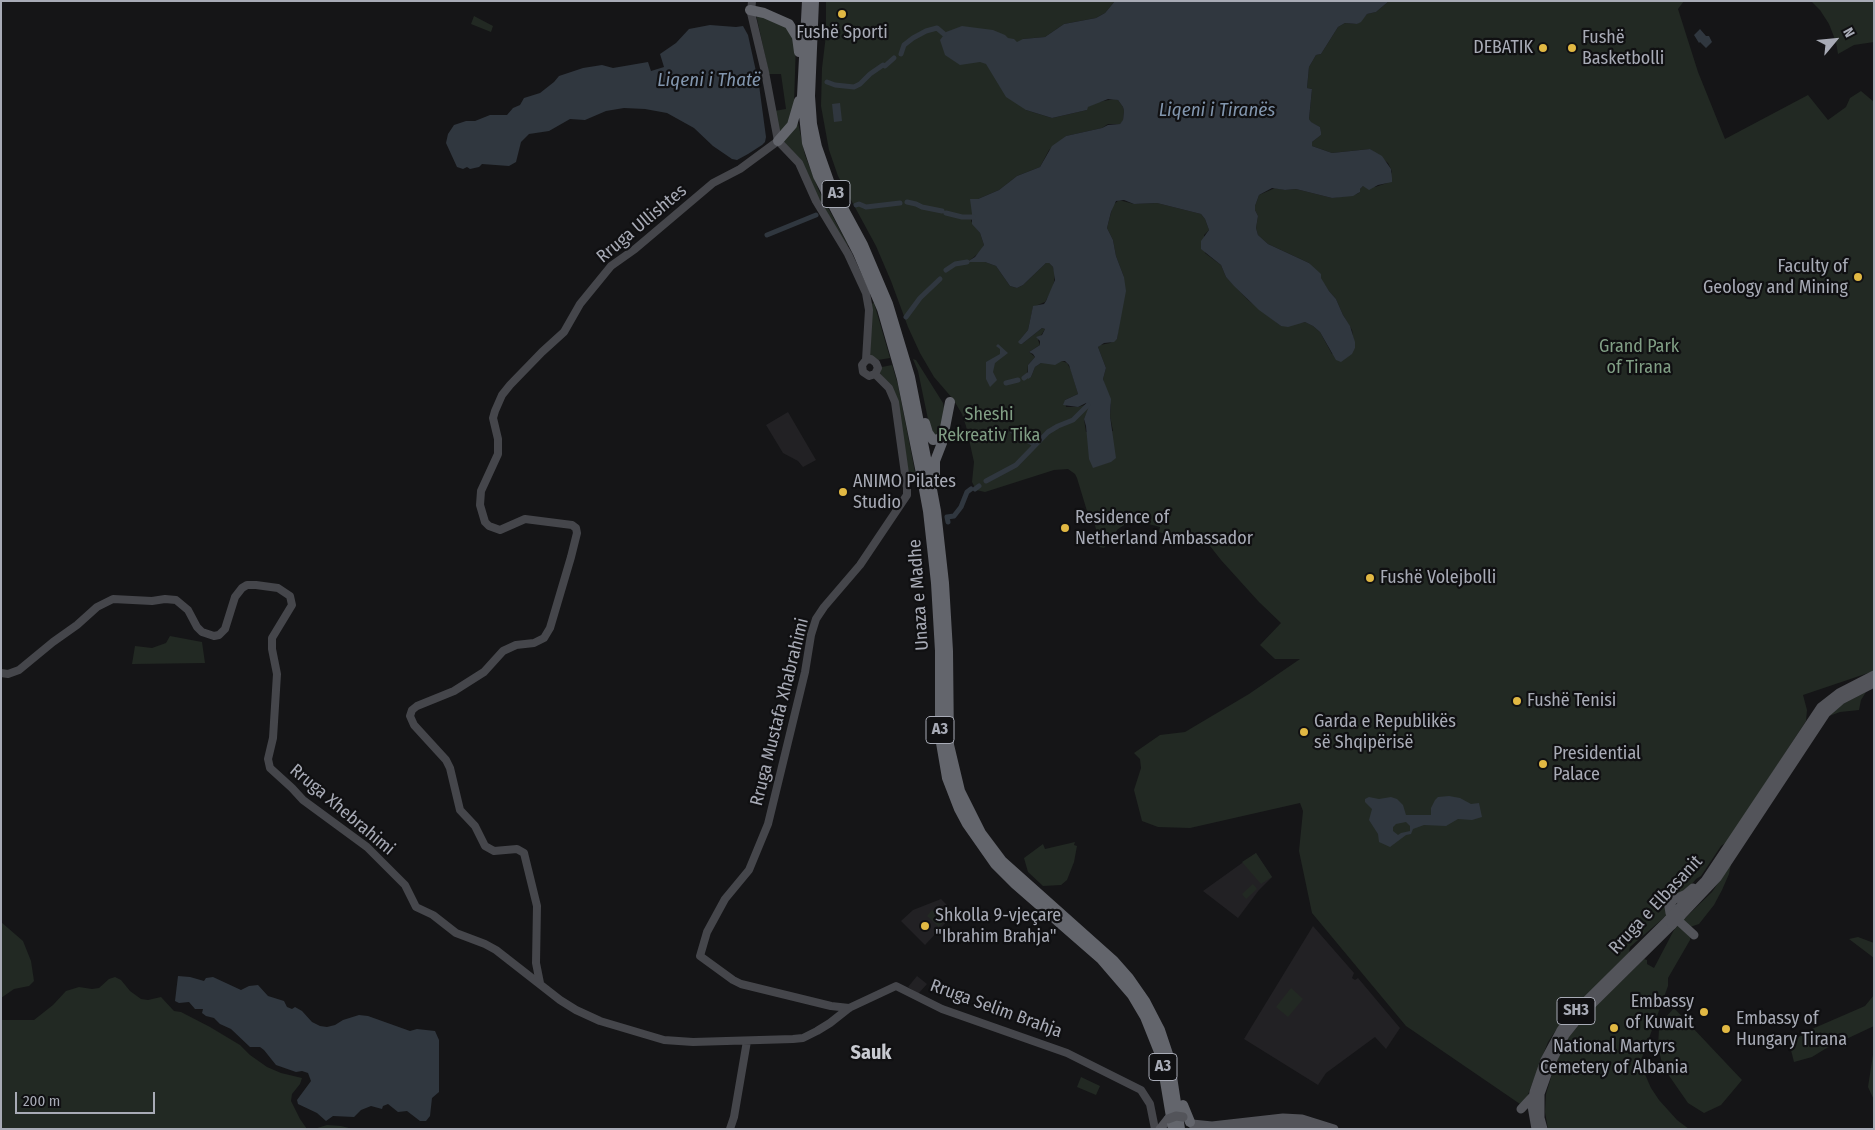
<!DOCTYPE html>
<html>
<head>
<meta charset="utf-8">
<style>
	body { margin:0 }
	#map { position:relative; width:1875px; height:1130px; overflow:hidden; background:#151517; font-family:"Fira Sans Condensed",sans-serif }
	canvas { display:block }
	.frame { position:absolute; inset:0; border:2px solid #a8abb6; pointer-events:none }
	.north { position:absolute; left:1810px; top:15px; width:50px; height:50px; -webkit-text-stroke:4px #101012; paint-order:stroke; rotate:62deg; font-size:14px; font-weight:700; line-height:20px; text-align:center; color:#a8abb6 }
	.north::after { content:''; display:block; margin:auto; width:18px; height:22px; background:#a8abb6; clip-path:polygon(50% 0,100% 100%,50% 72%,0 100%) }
	.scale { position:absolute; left:15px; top:1092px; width:140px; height:22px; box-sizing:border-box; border:2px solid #a8abb6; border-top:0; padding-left:6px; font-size:15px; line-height:18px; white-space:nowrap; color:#a8abb6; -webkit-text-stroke:4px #101012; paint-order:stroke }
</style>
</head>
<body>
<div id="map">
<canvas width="1875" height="1130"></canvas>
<div class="frame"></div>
<div class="north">N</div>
<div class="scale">200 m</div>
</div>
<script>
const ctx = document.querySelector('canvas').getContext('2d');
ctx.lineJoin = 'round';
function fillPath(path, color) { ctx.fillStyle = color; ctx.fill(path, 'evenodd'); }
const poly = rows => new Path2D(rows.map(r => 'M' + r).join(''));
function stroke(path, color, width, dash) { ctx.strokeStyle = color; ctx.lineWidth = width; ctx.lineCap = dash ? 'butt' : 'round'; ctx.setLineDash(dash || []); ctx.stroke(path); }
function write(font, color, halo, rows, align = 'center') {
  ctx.font = font + ' "Fira Sans Condensed",sans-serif'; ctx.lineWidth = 4.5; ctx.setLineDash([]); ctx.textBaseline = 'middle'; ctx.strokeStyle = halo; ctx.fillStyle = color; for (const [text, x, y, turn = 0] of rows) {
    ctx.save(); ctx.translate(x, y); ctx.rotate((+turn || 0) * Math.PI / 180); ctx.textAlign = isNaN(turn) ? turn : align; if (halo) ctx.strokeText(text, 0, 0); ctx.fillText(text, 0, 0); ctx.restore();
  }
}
fillPath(poly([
	[788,412,816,460,803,467,798,461,783,453,766,425],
	[1256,853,1272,877,1259,890,1238,918,1203,891],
	[941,899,955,913,925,945,901,921,913,910],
	[1313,926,1354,973,1352,978,1355,980,1358,978,1400,1028,1386,1049,1375,1037,1326,1073,1318,1085,1244,1039],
	[917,976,927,984,918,994,908,987]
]), '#222124');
fillPath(poly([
	[826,1,1115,1,1105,13,1096,18,1064,24,1045,37,1023,39,1026,110,1052,118,1087,110,1087,107,1098,102,1114,99,1118,100,1123,107,1124,111,1123,121,1120,124,1108,124,1102,128,1066,136,1049,150,1040,167,1017,176,999,190,978,199,972,199,973,217,971,221,980,233,984,245,981,251,968,262,985,262,996,266,1010,286,1017,288,1023,285,1046,263,1049,263,1053,267,1055,274,1053,288,1045,302,1033,307,1028,330,1020,340,1022,344,1042,328,1045,329,1038,340,1040,345,1029,352,1035,357,1028,365,1027,377,1031,377,1035,367,1041,363,1062,361,1067,363,1071,370,1078,394,1065,400,1066,407,1078,407,1088,404,1089,408,1084,419,1086,432,1113,431,1110,416,1111,405,1103,379,1106,368,1098,347,1100,345,1110,343,1117,339,1121,308,1124,298,1124,277,1116,256,1113,240,1107,228,1113,205,1119,200,1134,204,1157,203,1201,214,1205,219,1209,230,1204,235,1205,253,1221,265,1226,277,1248,300,1281,326,1305,322,1313,326,1320,332,1332,354,1355,348,1352,330,1343,315,1336,299,1329,291,1309,263,1268,244,1258,235,1256,228,1258,216,1255,210,1255,206,1259,195,1275,188,1285,190,1296,189,1332,198,1357,194,1360,192,1360,189,1363,186,1375,187,1387,183,1392,172,1391,169,1388,163,1370,149,1332,153,1312,146,1312,142,1321,135,1320,127,1310,122,1309,119,1312,89,1307,88,1309,67,1316,55,1321,54,1338,27,1345,23,1357,24,1367,14,1376,12,1389,1,1684,1,1678,9,1698,72,1725,139,1808,95,1828,120,1846,107,1850,98,1861,91,1874,102,1874,671,1803,695,1807,710,1806,721,1727,842,1721,846,1701,876,1696,879,1667,915,1630,947,1629,953,1564,1018,1548,1042,1526,1100,1520,1104,1406,1026,1312,913,1299,851,1303,811,1300,803,1190,828,1158,827,1142,821,1134,790,1141,768,1140,759,1134,753,1160,735,1185,732,1249,694,1300,659,1275,659,1260,645,1281,623,1259,602,1221,560,1199,532,1192,536,1185,536,1162,533,1159,532,1160,527,1141,522,1129,522,1118,529,1104,548,1100,547,1097,544,1100,542,1092,516,1087,511,1077,478,1075,474,1068,469,1054,470,985,492,976,490,972,482,974,462,966,426,962,414,953,399,934,377,920,353,908,327,891,281,876,246,838,176,829,150,821,106,822,68,826,35],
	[1811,1,1874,1,1874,42,1854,45,1838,54,1836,42,1829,24,1820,10],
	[756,14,782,22,796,42,794,104,805,155,819,191,848,245,846,246,821,203,800,159,781,139,774,111,786,109,781,74,769,74],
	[474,16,493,26,491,32,471,24],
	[874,303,898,385,917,482,910,484,898,403,884,378,879,372,882,367,892,365,890,358,878,360,870,355,871,304],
	[913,359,916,360,943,403,944,408,941,432,935,436,929,424,918,371],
	[170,636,202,642,205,663,132,664,135,646,152,648,166,643],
	[1866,692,1861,700,1859,710,1840,712,1829,716,1843,704],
	[1075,842,1074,845,1077,846,1074,862,1067,880,1061,885,1043,886,1028,872,1024,858,1043,844,1045,849],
	[1256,853,1272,877,1261,884,1242,862],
	[1731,864,1729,874,1722,890,1714,905,1699,924,1690,927,1682,921,1712,892],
	[1253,884,1257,889,1246,899,1242,894],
	[932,910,944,921,939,927,927,916],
	[1,922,23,941,31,961,34,981,29,986,14,989,1,998],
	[1680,923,1690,936,1690,940,1668,978,1668,986,1640,1063,1651,1088,1659,1100,1677,1120,1689,1129,1548,1129,1545,1112,1546,1094,1556,1061,1568,1038,1587,1015,1644,959,1647,960,1647,964,1654,968,1674,930],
	[1858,937,1874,943,1874,958,1849,939],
	[115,977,121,980,130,991,141,999,148,1000,161,997,174,1011,181,1012,210,1027,240,1045,250,1055,267,1067,281,1073,302,1078,300,1084,292,1094,291,1101,300,1119,307,1129,1,1129,1,1020,34,1020,53,1005,66,991,79,987,92,989,99,988,109,979],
	[1291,988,1303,999,1288,1017,1276,1007],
	[1874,995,1874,1026,1825,1049,1812,1057,1794,1062,1790,1046,1797,1038,1812,1029,1865,1006],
	[1674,1008,1742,1080,1721,1105,1704,1113,1688,1103,1663,1067,1658,1047,1659,1029,1665,1018],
	[1874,1048,1874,1100,1868,1087],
	[1081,1077,1100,1086,1096,1095,1077,1087],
	[327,1125,341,1126,353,1129,314,1129]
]), '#222923');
fillPath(poly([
	[1115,1,1389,1,1376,12,1367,14,1361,22,1357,24,1345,23,1338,27,1321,54,1316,55,1309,67,1307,88,1312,89,1309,119,1311,122,1320,127,1321,132,1321,135,1312,142,1312,146,1332,153,1370,149,1382,156,1391,169,1392,178,1392,182,1378,185,1369,190,1363,186,1360,189,1360,192,1353,196,1332,198,1296,189,1285,190,1272,188,1259,195,1255,206,1255,210,1258,216,1256,228,1258,235,1268,244,1309,263,1321,274,1321,278,1329,291,1336,299,1343,315,1350,326,1355,342,1355,348,1352,354,1341,362,1336,360,1320,332,1313,326,1305,322,1288,327,1281,326,1259,310,1234,286,1226,277,1221,265,1201,249,1201,241,1209,230,1205,219,1201,214,1157,203,1134,204,1124,200,1116,201,1111,212,1107,228,1113,240,1116,256,1124,277,1126,291,1117,339,1114,342,1104,343,1098,347,1106,368,1103,379,1111,399,1110,416,1116,458,1111,462,1093,468,1089,459,1086,426,1084,419,1089,406,1086,403,1078,407,1063,405,1065,400,1078,394,1069,365,1065,361,1062,361,1055,365,1041,363,1035,367,1031,377,1028,379,1028,365,1035,357,1033,354,1029,352,1040,345,1040,341,1036,337,1042,335,1045,329,1042,328,1022,344,1020,344,1018,342,1028,330,1033,306,1044,304,1046,301,1055,280,1053,267,1049,263,1046,263,1023,285,1017,288,1010,286,996,266,985,262,967,262,975,257,984,245,980,233,972,224,972,214,970,199,978,199,999,190,1017,176,1040,167,1052,146,1066,136,1102,128,1108,125,1120,124,1123,120,1124,111,1123,107,1118,100,1108,99,1088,107,1087,110,1052,118,1026,110,1006,97,986,64,980,62,960,65,945,55,940,40,946,32,962,26,993,30,1005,35,1008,38,1014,39,1017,42,1023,39,1045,37,1064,24,1096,18,1105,13],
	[710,25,736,27,743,26,748,35,759,85,766,137,765,142,762,145,748,154,737,160,732,159,713,146,694,128,667,113,645,109,624,108,606,111,585,120,570,119,549,131,529,134,521,142,516,162,509,166,482,164,479,167,470,169,467,167,463,169,457,167,446,143,448,134,454,125,466,121,475,121,490,115,507,115,513,108,520,105,524,98,540,93,554,82,559,76,583,68,602,65,613,68,648,62,651,71,664,67,660,54,676,43,689,29],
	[1700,29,1706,36,1709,36,1712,42,1706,48,1700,42,1699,43,1694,35],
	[840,103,842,121,834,122,832,104],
	[998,344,1008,353,995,363,993,372,997,380,990,387,986,379,986,362,1000,354,1000,349,996,346],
	[1449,796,1460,798,1471,804,1479,803,1482,817,1472,820,1458,819,1446,826,1424,825,1413,829,1411,834,1406,835,1390,847,1379,842,1378,834,1369,820,1372,809,1365,802,1365,799,1369,797,1379,799,1391,797,1397,799,1403,805,1406,815,1431,815,1431,808,1435,800,1438,797],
	[1406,822,1410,826,1410,831,1401,833,1398,835,1393,831,1393,827,1396,824],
	[178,976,190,977,204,981,206,978,213,977,241,990,249,986,258,985,268,996,284,1001,287,1007,292,1009,295,1007,302,1011,312,1022,320,1026,327,1027,335,1025,343,1020,359,1015,368,1016,410,1031,417,1029,435,1031,439,1040,439,1092,432,1098,430,1116,426,1121,420,1121,407,1111,398,1112,388,1104,383,1106,382,1109,371,1106,361,1110,354,1117,333,1116,326,1121,317,1113,298,1104,297,1100,311,1081,308,1073,302,1071,296,1072,276,1065,264,1050,260,1047,250,1047,231,1029,220,1024,214,1018,206,1016,202,1013,203,1009,195,1009,189,1002,179,1003,175,1001]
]), '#30373f');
stroke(poly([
	[901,54,904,45,913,38,926,31,937,28,944,34],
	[827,82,835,85,854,87,860,84,870,74,883,65,885,66,894,58],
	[907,202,916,204,922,207,942,211],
	[856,205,859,204,866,207,900,203],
	[946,213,962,217,973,217],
	[767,235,816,215],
	[946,270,955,264,967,262],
	[906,317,920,298,940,279],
	[1024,378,1028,375],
	[1006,383,1018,380],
	[1012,431,1013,432],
	[1019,435,1034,444],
	[986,481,1016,465,1048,432,1058,426,1073,420,1088,405],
	[975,489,979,486],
	[948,522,947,517,954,516,961,507,967,492,971,489]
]), '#30373f', 5);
stroke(poly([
	[752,1,751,13,765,72,778,141,799,163,816,201,848,254,866,293,869,310,866,360],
	[866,360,862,365,863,372,869,376,875,374],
	[866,360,871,359,876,363,878,368,875,374],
	[1,673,8,674,19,670,53,642,77,625,97,607,113,599,152,601,165,599,176,600,188,610,197,627,202,632,214,636,219,635,225,629,235,597,242,588,247,585,256,585,278,588,290,596,292,605,272,638,272,649,277,674,273,738,268,759,270,768,292,788,303,800,367,847,405,885,416,907,433,915,456,933,485,944,496,950,560,1000,576,1010,600,1021,664,1040,693,1042,793,1039,803,1038,817,1031,830,1023,849,1008,896,986,942,1009,1067,1053,1141,1090,1150,1104,1155,1129],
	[540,983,536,963,537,906,524,853,517,849,494,851,485,846,475,826,460,810,450,768,446,760,414,725,410,716,412,710,417,706,454,691,484,672,503,651,516,645,534,643,544,638,550,628,571,557,577,533,576,528,572,525,525,519,500,530,489,526,485,522,480,505,481,491,498,454,498,439,493,418,495,411,502,395,510,385,542,352,564,332,580,304,611,266,635,249,713,183,740,169,778,141],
	[849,1008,831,1006,741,984,733,980,700,956,707,932,725,899,749,870,768,824,805,672,811,635,816,619,824,607,860,565,907,495,907,488,895,402,889,388,875,374],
	[730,1129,734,1117,747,1041]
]), '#45464b', 8);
stroke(poly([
	[1693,888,1686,894,1673,900,1669,907,1670,913,1694,935],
	[1676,911,1705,881,1821,707,1839,693,1874,675],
	[1681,916,1717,878,1826,713,1841,700,1874,683],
	[1521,1109,1534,1095],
	[1192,1124,1212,1126,1283,1118,1302,1119,1334,1129],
	[1160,1129,1168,1119],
	[1237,1129,1280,1124,1314,1129],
	[1536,1129,1532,1106,1534,1092,1545,1060,1561,1030,1571,1016,1668,920],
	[1543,1129,1540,1118,1540,1094,1551,1063,1565,1035,1581,1015,1672,925]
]), '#53545a', 9);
stroke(poly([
	[807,1,802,96,807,143,818,176,858,253,882,309,902,379,921,473,928,511,936,583,940,651,940,737,947,778,959,809,967,824,995,864,1015,884,1101,959,1132,995,1145,1017,1161,1057,1173,1129],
	[814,1,810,96,812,124,817,147,830,184,863,245,888,304,910,377,927,463,936,511,944,583,948,651,949,745,960,791,981,833,1002,861,1114,961,1129,978,1145,1001,1160,1030,1169,1057,1180,1129],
	[750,10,764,13,789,24,797,37,799,52],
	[778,141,792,125,799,101],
	[925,423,928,433,933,440,939,439,944,434],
	[935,477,935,461,942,443,950,402],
	[1183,1105,1190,1122]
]), '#63656c', 10);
stroke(poly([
	[1668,920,1676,911],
	[1672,925,1681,916],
	[1168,1119,1176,1116,1183,1117]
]), '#53545a', 9);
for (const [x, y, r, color] of [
	[842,14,5,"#e1b843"],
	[1543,48,5,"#e1b843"],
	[1572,48,5,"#e1b843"],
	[1858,277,5,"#e1b843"],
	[843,492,5,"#e1b843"],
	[1065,528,5,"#e1b843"],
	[1370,578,5,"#e1b843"],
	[1517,701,5,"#e1b843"],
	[1304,732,5,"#e1b843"],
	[1543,764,5,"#e1b843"],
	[925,926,5,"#e1b843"],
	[1704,1012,5,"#e1b843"],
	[1614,1028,5,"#e1b843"],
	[1726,1029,5,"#e1b843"]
]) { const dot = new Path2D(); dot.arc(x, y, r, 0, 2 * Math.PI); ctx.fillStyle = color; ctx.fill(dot); stroke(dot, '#101012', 2); }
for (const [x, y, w] of [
	[836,194,28],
	[940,730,28],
	[1576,1011,38],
	[1163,1067,28]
]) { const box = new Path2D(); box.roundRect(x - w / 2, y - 13.5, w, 27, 4); ctx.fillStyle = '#101012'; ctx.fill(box); stroke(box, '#a8abb6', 1); }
write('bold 16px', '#a8abb6', null, [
	["A3",836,194],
	["A3",940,730],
	["SH3",1576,1011],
	["A3",1163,1067]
]);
write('18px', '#a8abb6', '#101012', [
	["Fushë Sporti",842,33,"center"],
	["Fushë",1582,38],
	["Basketbolli",1582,59],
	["DEBATIK",1533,48,"right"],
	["Faculty of",1848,267,"right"],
	["Geology and Mining",1848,288,"right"],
	["ANIMO Pilates",853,482],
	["Studio",853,503],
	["Residence of",1075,518],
	["Netherland Ambassador",1075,539],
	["Fushë Volejbolli",1380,578],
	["Fushë Tenisi",1527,701],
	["Garda e Republikës",1314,722],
	["së Shqipërisë",1314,743],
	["Presidential",1553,754],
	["Palace",1553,775],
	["Shkolla 9-vjeçare",935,916],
	["\"Ibrahim Brahja\"",935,937],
	["Embassy",1694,1002,"right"],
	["of Kuwait",1694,1023,"right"],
	["Embassy of",1736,1019],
	["Hungary Tirana",1736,1040],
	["National Martyrs",1614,1047,"center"],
	["Cemetery of Albania",1614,1068,"center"]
], 'left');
write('18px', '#a8abb6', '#101012', [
	["Rruga Ullishtes",642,224,-40],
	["Unaza e Madhe",919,595,-94],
	["Rruga Mustafa Xhabrahimi",780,712,-76],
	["Rruga Xhebrahimi",342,810,40],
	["Rruga e Elbasanit",1656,905,-47],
	["Rruga Selim Brahja",996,1009,20]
]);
write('18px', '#819f85', '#101012', [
	["Grand Park",1639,347],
	["of Tirana",1639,368],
	["Sheshi",989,415],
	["Rekreativ Tika",989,436]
]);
write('italic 19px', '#8296ae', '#101012', [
	["Liqeni i Thatë",709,81],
	["Liqeni i Tiranës",1217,111]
]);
write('bold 20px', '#c9cbd2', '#101012', [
	["Sauk",871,1053]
]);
</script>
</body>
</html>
